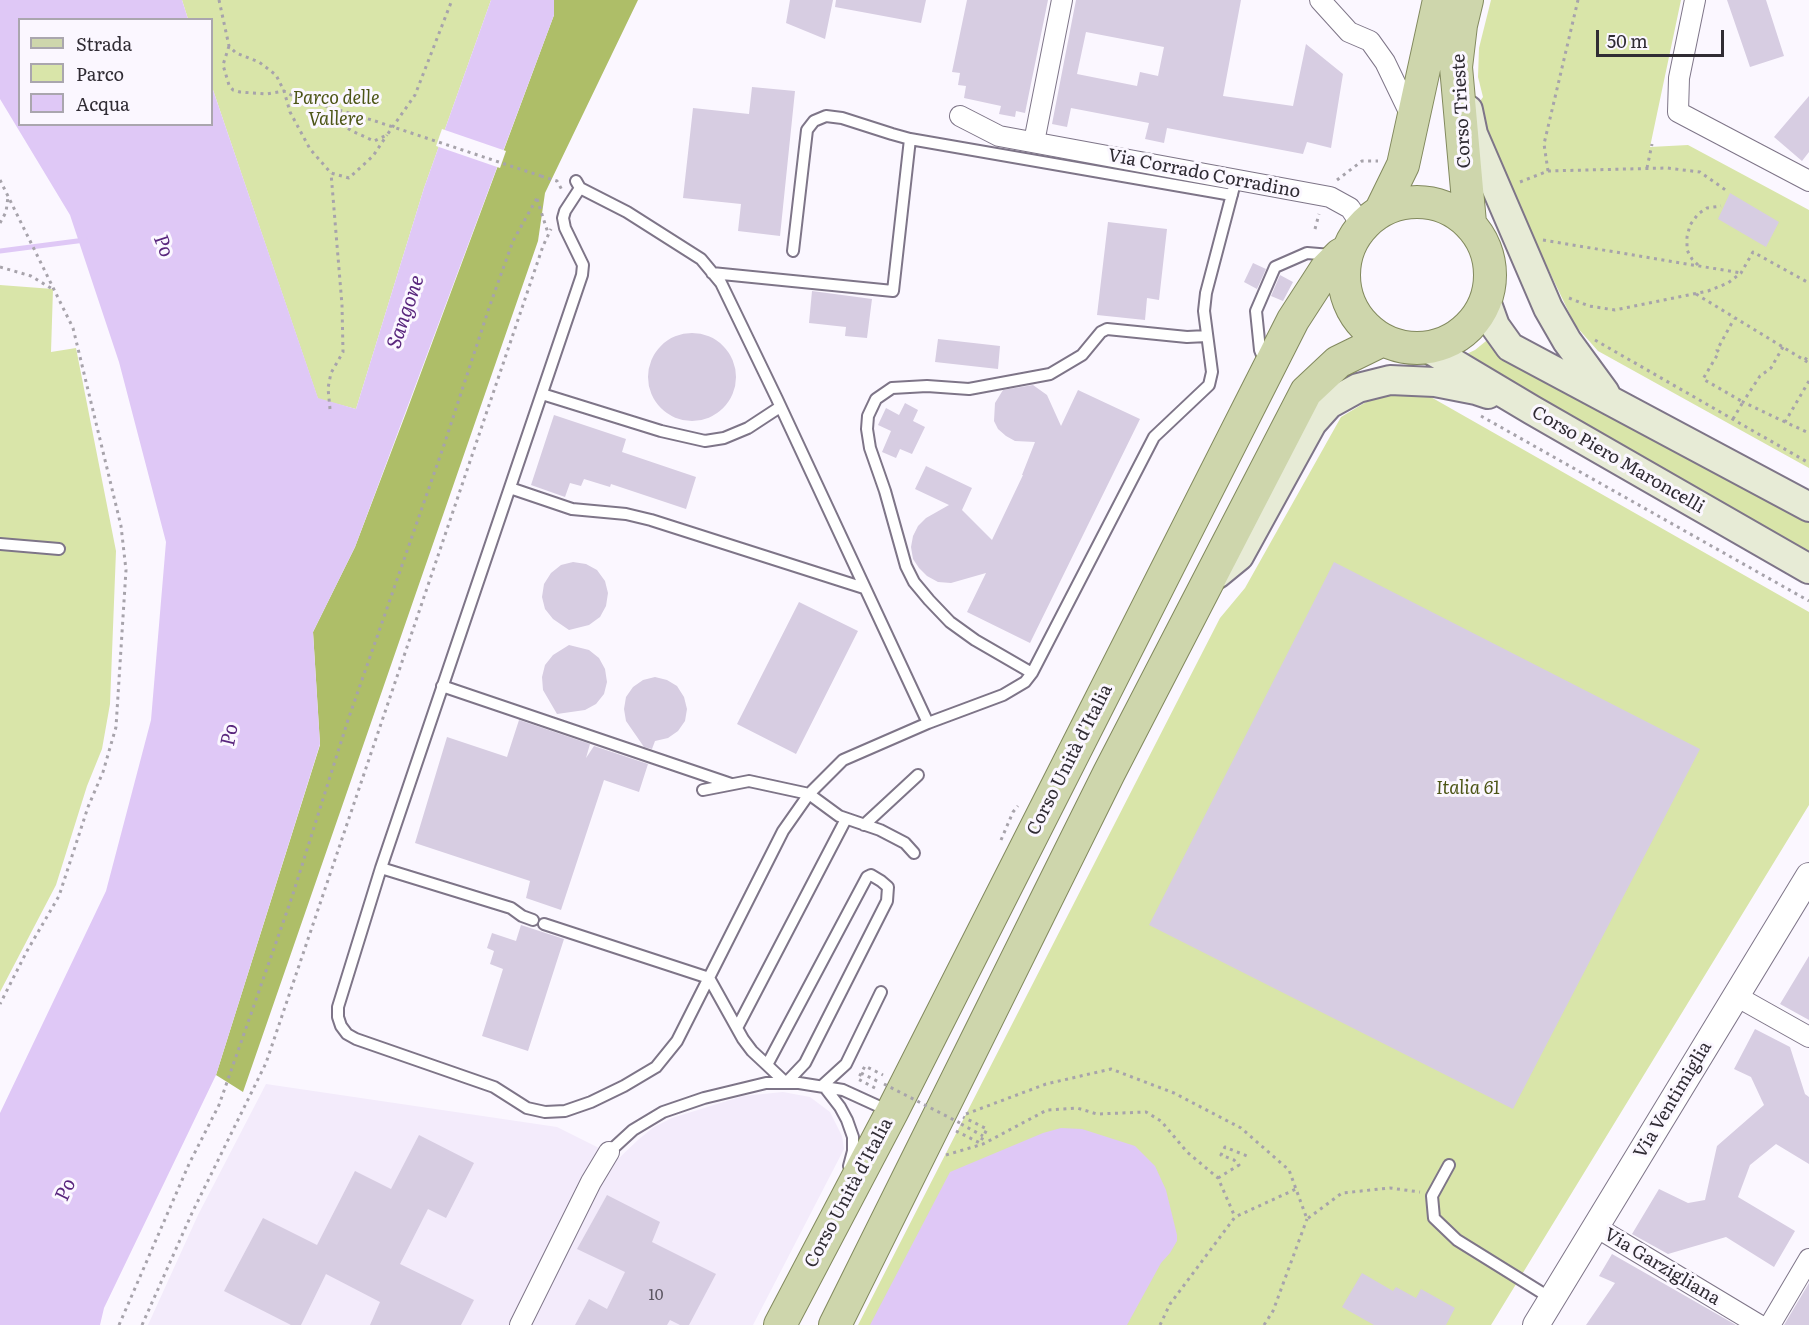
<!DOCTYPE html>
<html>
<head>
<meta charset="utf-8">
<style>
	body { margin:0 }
	#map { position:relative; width:1809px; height:1325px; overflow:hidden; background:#fbf7ff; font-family:Literata,serif }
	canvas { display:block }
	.legend { position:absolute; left:18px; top:18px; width:195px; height:108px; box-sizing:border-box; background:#fbf7ff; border:2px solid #aaa6ae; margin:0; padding:8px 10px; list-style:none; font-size:18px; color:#302c34 }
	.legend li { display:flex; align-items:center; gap:12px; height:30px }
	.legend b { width:30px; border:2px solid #aaa6ae }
	.scale { position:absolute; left:1596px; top:30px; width:128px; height:27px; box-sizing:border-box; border:3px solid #302c34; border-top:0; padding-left:8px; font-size:18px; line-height:21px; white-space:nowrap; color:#302c34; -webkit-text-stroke:4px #fbf7ff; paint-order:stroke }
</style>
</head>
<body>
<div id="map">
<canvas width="1809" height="1325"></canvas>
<ul class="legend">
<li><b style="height:8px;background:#ced6ac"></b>Strada</li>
<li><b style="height:16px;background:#d9e5a9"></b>Parco</li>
<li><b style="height:16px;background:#dfc8f6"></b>Acqua</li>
</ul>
<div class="scale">50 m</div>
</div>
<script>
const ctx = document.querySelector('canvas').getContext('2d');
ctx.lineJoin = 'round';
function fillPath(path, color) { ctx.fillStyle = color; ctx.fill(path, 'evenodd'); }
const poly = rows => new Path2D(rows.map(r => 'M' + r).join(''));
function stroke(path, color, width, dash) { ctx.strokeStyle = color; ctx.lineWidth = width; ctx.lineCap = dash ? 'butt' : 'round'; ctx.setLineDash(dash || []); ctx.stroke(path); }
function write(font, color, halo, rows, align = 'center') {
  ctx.font = font + ' Literata,serif'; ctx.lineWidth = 6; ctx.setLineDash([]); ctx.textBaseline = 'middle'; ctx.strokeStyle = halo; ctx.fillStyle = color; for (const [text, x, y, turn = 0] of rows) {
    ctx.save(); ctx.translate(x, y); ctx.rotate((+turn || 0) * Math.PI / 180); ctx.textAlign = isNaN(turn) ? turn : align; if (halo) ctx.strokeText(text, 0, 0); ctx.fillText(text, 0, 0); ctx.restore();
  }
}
fillPath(poly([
	[266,1084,557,1127,619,1158,639,1139,654,1127,672,1118,743,1096,783,1092,810,1097,830,1112,842,1136,844,1149,753,1325,148,1325,198,1215]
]), '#f3ebfb');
fillPath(poly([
	[182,0,491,0,424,188,356,409,318,399,212,87,212,20,188,19],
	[1491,0,1681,0,1650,147,1688,145,1809,210,1809,468,1598,351,1575,325,1474,114,1476,107,1483,97,1478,77,1479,48],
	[0,285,53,289,51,352,76,348,116,551,110,704,102,749,87,786,56,885,0,992],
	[1491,337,1809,518,1809,556,1460,357,1475,350],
	[1381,393,1429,396,1809,612,1809,805,1491,1325,858,1325,1220,618,1245,588,1341,417]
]), '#d9e5a9');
fillPath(poly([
	[554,0,638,0,545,193,538,241,243,1092,216,1075,320,745,313,632,355,547,406,413,554,15]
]), '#aebe68');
fillPath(poly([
	[0,0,182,0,188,19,20,20,20,124,212,124,212,87,318,398,356,409,424,188,491,0,554,0,554,15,355,547,313,632,320,744,216,1075,104,1308,100,1325,0,1325,0,1113,106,891,151,720,166,542,119,362,70,215,0,99],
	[1061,1128,1082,1129,1135,1146,1155,1166,1166,1190,1177,1235,1177,1241,1170,1253,1161,1263,1127,1325,870,1325,950,1172,1043,1133]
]), '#dfc8f6');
fillPath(poly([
	[442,129,506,151,500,168,436,146]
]), '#fbf7ff');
stroke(poly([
	[0,251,85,240]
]), '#dfc8f6', 5);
fillPath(poly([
	[790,0,833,0,825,39,786,23],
	[836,0,926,0,921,23,835,7],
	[967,0,1048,0,1025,113,1016,111,1015,117,999,114,1001,106,964,98,966,86,958,85,960,73,952,72],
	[1076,0,1241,0,1223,96,1293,106,1306,44,1343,74,1331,148,1307,142,1303,154,1167,128,1164,143,1145,139,1149,123,1071,108,1067,127,1052,124],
	[1086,32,1164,47,1158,76,1140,72,1137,86,1077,74],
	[1727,0,1766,0,1784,56,1750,67],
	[752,87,795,91,780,236,738,231,741,204,683,198,693,108,749,114],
	[1809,96,1809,152,1802,161,1774,137],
	[1730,193,1779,222,1766,247,1718,219],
	[1108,222,1167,229,1159,300,1147,298,1145,320,1097,315],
	[1253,263,1266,269,1257,289,1244,282],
	[1280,275,1293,282,1283,301,1271,296],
	[812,291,872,299,867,338,845,336,846,327,809,323],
	'648 377a44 44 0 1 1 88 0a44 44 0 1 1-88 0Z',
	[938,339,1000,346,998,369,935,362],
	[1033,385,1047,395,1061,426,1078,390,1140,419,1030,643,967,612,986,573,951,583,938,582,927,576,919,568,913,559,911,547,913,536,918,526,926,518,949,505,915,489,926,466,972,488,962,510,992,540,1023,475,1022,475,1035,442,1015,441,1006,436,998,429,994,421,995,403,1003,390],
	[905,403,918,410,913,421,925,427,912,454,900,449,896,458,882,452,891,431,878,425,886,408,899,415],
	[554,415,626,439,622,452,696,477,686,509,611,484,610,487,584,479,581,486,570,483,565,497,531,485],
	[573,562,586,564,597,570,605,581,608,593,606,606,600,617,589,625,569,630,553,619,545,609,542,597,544,584,551,573,561,565],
	[1334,562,1700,749,1513,1109,1149,925],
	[799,602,858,631,796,754,737,724],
	[569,645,589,650,599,658,605,669,607,682,604,694,596,704,585,710,557,714,543,690,542,677,545,665,553,655],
	[655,677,667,680,677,686,684,697,687,709,685,721,678,731,668,738,655,741,652,749,644,747,626,721,624,709,626,697,633,687,643,680],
	[519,720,590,744,586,758,594,746,648,764,639,792,604,780,561,910,526,898,530,881,415,843,447,737,507,757],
	[521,925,564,939,528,1051,482,1036,503,969,490,964,494,951,487,948,492,933,516,941],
	[1809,956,1809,1020,1780,1004],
	[1755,1029,1790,1047,1805,1094,1809,1097,1809,1164,1776,1144,1750,1165,1738,1197,1795,1231,1774,1267,1726,1237,1668,1254,1632,1234,1659,1189,1688,1203,1705,1200,1717,1146,1764,1105,1751,1077,1734,1069],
	[419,1135,474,1163,446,1218,428,1209,400,1264,474,1300,461,1325,370,1325,380,1302,326,1274,301,1325,291,1325,224,1291,263,1218,317,1245,355,1171,391,1189],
	[607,1195,660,1222,652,1242,716,1274,689,1325,680,1325,670,1320,667,1325,575,1325,589,1299,607,1309,625,1272,577,1249],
	[1612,1254,1675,1290,1736,1325,1586,1325,1615,1283,1599,1276],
	[1362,1273,1393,1291,1396,1287,1416,1298,1421,1289,1455,1308,1446,1325,1374,1325,1342,1307],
	[1809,1283,1809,1325,1784,1325]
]), '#d7cde2');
const service = poly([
	[576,181,580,188,627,212,701,259,721,283,777,399,928,723],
	[580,188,565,211,563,218,565,228,583,265,582,275,381,868,338,1007,338,1017,341,1026,347,1034,356,1039,494,1087,527,1108,545,1112,565,1111,591,1102,624,1086,656,1067,677,1041,783,831,809,794,843,760,928,723,1003,695,1025,682,1032,673,1154,437,1209,385,1212,372,1204,311,1206,293,1236,179],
	[793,251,807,130,814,121,826,116,842,118,892,134,910,139],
	[712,273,893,291,910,139,1232,195],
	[1265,362,1260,350,1256,311,1275,267,1307,253,1331,255],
	[542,394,661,431,705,441,724,438,748,428,780,407],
	[510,488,572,509,626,514,651,520,864,588],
	[0,544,59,549],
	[1032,673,975,640,950,622,929,600,914,582,906,566,885,491,870,448,867,429,868,416,876,399,892,388,927,386,969,389,1050,374,1082,355,1101,332,1107,329,1187,337,1207,336],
	[442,686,731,784],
	[703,790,749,781,809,794,839,816,880,830,905,843,914,853],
	[864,825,918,775],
	[381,868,511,908,522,916,533,920],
	[544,924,709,978,743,1039,752,1051,767,1065,786,1083,805,1063,887,901,888,887,881,881,871,875,867,877,767,1065],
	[737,1028,846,819],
	[823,1085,840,1107,847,1120,853,1137,853,1151,849,1166],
	[823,1085,846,1064,881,992],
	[609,1152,633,1130,663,1112,704,1098,766,1083,799,1083,843,1090,889,1111],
	[1449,1165,1432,1196,1434,1218,1457,1240,1552,1299]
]);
const minor = poly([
	[1320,0,1349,32,1370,41,1385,62,1413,120],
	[1695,0,1679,78,1678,112,1809,181],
	[960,116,999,136,1330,197,1350,208,1362,226],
	[1034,142,1062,0],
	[1736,996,1809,1037],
	[1596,1227,1759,1325],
	[520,1325,591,1182,609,1152],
	[1770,1325,1809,1259]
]);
const tertiary = poly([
	[1536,1325,1809,876]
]);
const secondary = poly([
	[1468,110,1473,134,1548,308,1567,341,1605,393],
	[1486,301,1495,326,1510,347,1809,507],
	[1428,348,1532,410,1809,569],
	[1217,574,1239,556,1312,423,1329,404,1358,388,1390,380,1435,382,1476,390,1488,394]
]);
const primary = poly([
	[1467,0,1461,25,1456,67,1470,223],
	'1344 275a73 73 0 1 1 146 0a73 73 0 1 1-146 0Z',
	[1381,210,1403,165,1439,0],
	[780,1325,892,1112,1293,320,1326,269,1340,255,1347,251],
	[835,1325,1109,773,1306,392,1338,362,1383,340]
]);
stroke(service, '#7e7588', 14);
stroke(minor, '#7e7588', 22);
stroke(tertiary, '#7e7588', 28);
stroke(secondary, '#7e7588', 32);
stroke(primary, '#82895e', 34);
stroke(poly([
	[219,0,229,46,236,53,259,62,276,75,284,91,290,112,310,149,331,173,349,178,373,156,387,135],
	[229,46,223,65,229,85,233,90,240,92,267,94,284,91,293,96,375,121],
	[340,111,339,123,352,131,374,141,387,135,415,95,452,0],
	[1647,168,1652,144],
	[1548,171,1544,144,1578,0],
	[541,176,557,181,562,190],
	[0,180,73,328,121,526,126,570,116,727,103,772,88,807,59,896,27,951,0,1004],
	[1337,180,1362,161,1378,161],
	[1520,182,1548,171,1667,168,1700,172,1727,191],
	[537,199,548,233],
	[0,223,6,212,8,197],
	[1315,229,1319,214],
	[1543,240,1741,273],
	[1698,265,1692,259,1687,250,1687,237,1690,225,1698,214,1707,208,1721,206],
	[0,267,31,276,54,290],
	[1696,294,1809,363],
	[1569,298,1589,306,1615,310,1708,291,1728,283,1741,273,1753,252,1809,283],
	[1595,340,1809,463],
	[1783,347,1771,368,1760,376,1743,402,1785,422],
	[1805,360,1809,354],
	[1809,381,1785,422,1809,433],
	[330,409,328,388,331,373,343,352,342,305,331,173],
	[1481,416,1809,601],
	[1733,419,1743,402,1703,379,1719,352,1717,350,1734,319],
	[1001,840,1013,812,1018,806],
	[861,1073,881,1083],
	[875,1088,858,1079,865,1066,883,1075],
	[966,1114,1046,1084,1111,1069,1174,1093,1241,1128,1289,1170,1307,1219,1342,1193,1390,1188,1420,1192],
	[961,1124,983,1136],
	[956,1131,980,1143,987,1129,963,1117],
	[946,1155,983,1144,1047,1110,1077,1108,1097,1114,1146,1112,1161,1121,1187,1152,1218,1178,1235,1217],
	[1218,1178,1239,1165,1234,1160,1221,1155,1225,1147,1247,1156],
	[119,1325,189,1164,219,1105,292,897,348,720,444,445,490,305,513,241,537,198],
	[142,1325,192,1213,266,1063,543,246,551,229],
	[1160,1325,1170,1304,1235,1217,1296,1189],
	[1264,1325,1273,1311,1307,1219]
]), '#a7a3ab', 3, [3, 4.5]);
stroke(service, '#fff', 10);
stroke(minor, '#fff', 20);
stroke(tertiary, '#fff', 26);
stroke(secondary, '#e7ebd6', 28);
stroke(primary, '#ced6ac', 32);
stroke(poly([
	[375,121,541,176],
	[884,1084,960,1123]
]), '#a7a3ab', 3, [3, 4.5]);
write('15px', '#5a5460', null, [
	["10",656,1296]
]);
write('italic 18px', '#4c5516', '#fbf7ff', [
	["Parco delle",336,99],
	["Vallere",336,120],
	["Italia 61",1468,789]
]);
write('18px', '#302c34', '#fbf7ff', [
	["Corso Trieste",1462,111,-93],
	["Via Corrado Corradino",1204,174,11],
	["Corso Piero Maroncelli",1618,460,30],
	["Corso Unità d'Italia",1070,760,-63],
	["Via Ventimiglia",1673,1100,-59],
	["Corso Unità d'Italia",849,1193,-62],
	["Via Garzigliana",1662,1267,31]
]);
write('italic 20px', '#59267d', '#fbf7ff', [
	["Po",163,246,69],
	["Sangone",406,312,-71],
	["Po",230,735,-79],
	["Po",66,1190,-66]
]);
</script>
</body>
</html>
